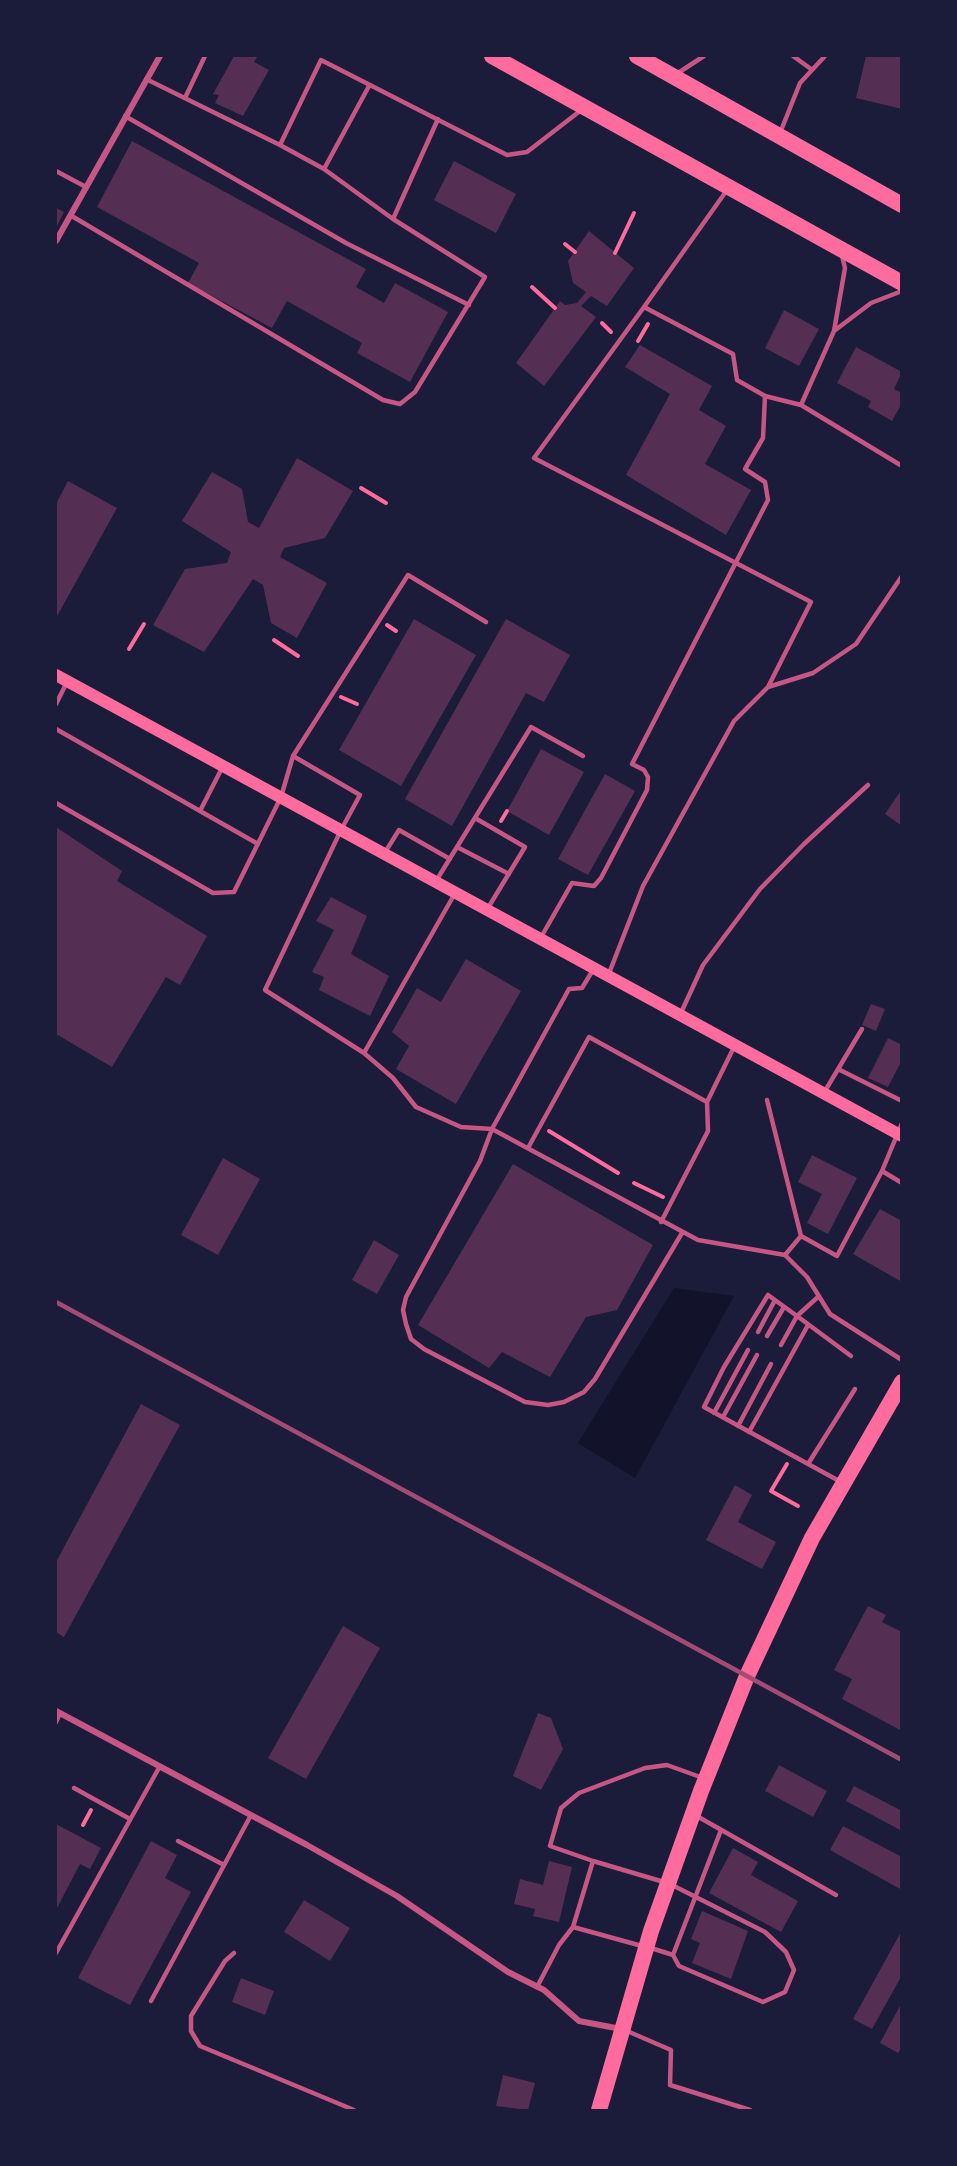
<!DOCTYPE html>
<html>
<head>
<meta charset="utf-8">
<style>
	body { margin:0 }
	#map { position:relative; width:957px; height:2166px; overflow:hidden; background:#1b1b3a; font-family:Raleway,sans-serif }
	canvas { display:block }
	.frame { position:absolute; inset:0; border:57px solid #1b1b3a; pointer-events:none }
</style>
</head>
<body>
<div id="map">
<canvas width="957" height="2166"></canvas>
<div class="frame"></div>
</div>
<script>
const ctx = document.querySelector('canvas').getContext('2d');
ctx.lineJoin = 'round';
function fillPath(path, color) { ctx.fillStyle = color; ctx.fill(path, 'evenodd'); }
const poly = rows => new Path2D(rows.map(r => 'M' + r).join(''));
function stroke(path, color, width, dash) { ctx.strokeStyle = color; ctx.lineWidth = width; ctx.lineCap = dash ? 'butt' : 'round'; ctx.setLineDash(dash || []); ctx.stroke(path); }
fillPath(poly([
	[674,1288,734,1296,635,1478,578,1443]
]), '#12122b');
fillPath(poly([
	[234,56,258,56,254,62,269,70,243,116,215,103,219,95,213,94],
	[866,56,902,56,902,109,856,98],
	[132,141,366,269,356,287,384,303,395,283,448,312,410,382,357,353,362,343,287,301,272,328,188,283,199,263,97,207],
	[454,161,516,194,496,233,434,200],
	[56,208,64,212,56,228],
	[589,231,634,268,607,306,591,296,581,306,596,317,544,386,516,363,560,301,565,305,577,303,586,292,573,283,568,261],
	[784,310,819,329,799,366,765,348],
	[640,345,712,386,699,410,726,426,705,464,751,490,726,535,626,475,670,394,625,367],
	[856,347,902,372,894,389,902,393,902,403,892,421,868,407,871,401,837,383],
	[297,458,353,491,325,538,284,548,280,557,327,583,297,638,271,623,263,585,253,579,204,652,153,625,185,569,227,563,231,552,182,521,212,472,242,489,248,522,259,528],
	[68,481,117,508,56,618,56,504],
	[414,619,476,655,401,786,339,750],
	[506,619,570,655,544,702,526,693,452,826,405,799],
	[541,749,584,772,549,835,507,811],
	[605,774,635,791,588,875,558,859],
	[902,789,902,826,885,814],
	[56,827,122,871,117,881,207,936,180,985,166,977,112,1067,56,1034],
	[331,897,367,916,351,954,389,976,370,1016,319,990,324,977,312,972,334,930,316,921],
	[466,959,521,991,456,1104,396,1069,409,1046,392,1032,417,988,441,1002],
	[871,1004,885,1009,876,1031,862,1025],
	[888,1038,902,1045,902,1060,888,1087,868,1078],
	[812,1155,857,1178,828,1234,807,1223,822,1194,798,1182],
	[223,1158,260,1179,218,1255,181,1235],
	[513,1164,653,1245,617,1310,586,1317,550,1377,502,1352,489,1368,418,1325],
	[880,1209,902,1221,902,1282,853,1254],
	[374,1240,399,1255,377,1294,352,1280],
	[141,1404,180,1425,64,1637,56,1632,56,1562],
	[735,1485,752,1495,738,1522,776,1542,762,1569,706,1540],
	[868,1606,886,1615,882,1622,902,1632,902,1731,842,1699,852,1679,834,1670],
	[343,1626,380,1648,306,1779,268,1758],
	[538,1713,551,1718,563,1749,541,1790,513,1776],
	[779,1765,827,1791,813,1817,765,1791],
	[854,1786,902,1811,902,1831,846,1801],
	[56,1824,101,1848,90,1869,80,1864,56,1910],
	[843,1826,902,1857,902,1890,830,1850],
	[151,1841,177,1855,165,1878,191,1892,130,2005,78,1978],
	[733,1848,758,1862,751,1875,798,1901,781,1932,709,1893],
	[549,1861,572,1867,559,1922,533,1916,535,1909,514,1904,520,1879,543,1885],
	[304,1900,350,1928,330,1961,284,1932],
	[702,1911,748,1931,731,1979,692,1963,700,1943,691,1939],
	[902,1930,902,1975,872,2029,853,2019],
	[241,1978,274,1991,265,2015,232,2002],
	[902,2002,902,2047,898,2053,880,2043],
	[503,2075,535,2083,528,2110,496,2106]
]), '#542f53');
stroke(poly([
	[565,244,575,252],
	[615,253,634,213],
	[532,287,555,308],
	[602,323,611,332],
	[638,341,648,324],
	[361,488,386,503],
	[387,625,396,631],
	[274,640,298,656],
	[129,649,144,624],
	[341,697,357,704],
	[501,821,507,811],
	[549,1131,618,1173],
	[634,1183,663,1197],
	[787,1464,771,1491,798,1506],
	[83,1825,91,1810]
]), '#ff6b9d', 4);
stroke(poly([
	[793,56,811,69],
	[678,73,704,56],
	[146,79,280,145,321,60,507,155,527,152,580,111],
	[185,98,205,56],
	[125,116,346,243,469,305],
	[780,133,800,83,825,56],
	[280,145,324,169,369,86],
	[56,171,86,187],
	[70,215,383,400,400,404,415,392,485,277,393,219,324,169],
	[393,219,438,119],
	[842,256,845,268,834,331,801,405,902,466],
	[644,307,534,458,811,602,768,687],
	[834,331,871,303,902,291],
	[765,396,801,405],
	[56,704,66,684],
	[56,729,258,844],
	[293,756,360,795,341,830,265,990,364,1053,454,895],
	[56,803,213,893,234,892,281,797,293,756,408,575,486,622],
	[200,811,222,768],
	[475,818,525,847,488,908],
	[457,847,509,874],
	[384,854,399,830,450,859],
	[436,881,531,727,583,756],
	[540,939,572,883,594,886,601,878,647,790,648,777,644,770,632,764,768,500,765,482,745,469,763,438,765,396,737,380,733,354,644,307,727,190],
	[593,970,582,988,569,989,492,1129,480,1161,406,1297,403,1310,406,1324,411,1339,424,1349,525,1402,548,1405,564,1402,584,1392,595,1379,682,1233],
	[608,976,643,886,734,721,768,687,813,673,856,644,902,576],
	[680,1015,703,965,760,889,804,844,868,785],
	[364,1053,393,1078,416,1107,461,1127,492,1129,698,1240,785,1255,807,1277,830,1314,902,1360],
	[838,1069,902,1101],
	[825,1091,862,1029],
	[767,1100,801,1236],
	[902,1123,882,1171,902,1183],
	[528,1148,589,1037,707,1102,735,1045],
	[661,1222,708,1131,707,1102],
	[785,1255,801,1236,837,1256,882,1171],
	[819,1296,797,1316,768,1295,724,1367,704,1407,841,1482],
	[758,1332,775,1300],
	[767,1336,784,1307],
	[781,1345,797,1316,851,1356],
	[714,1413,748,1350],
	[723,1417,757,1355],
	[738,1426,771,1364],
	[749,1432,808,1325],
	[808,1464,855,1389],
	[56,1722,60,1713],
	[74,1788,130,1819],
	[695,1815,836,1895],
	[178,1841,224,1865],
	[593,1861,550,1846,561,1808,579,1793,645,1768,667,1765,703,1778],
	[573,1927,642,1946],
	[651,1948,673,1955,679,1966,763,2002,785,1992,794,1970,786,1952,765,1932,672,1885],
	[56,1953,160,1766],
	[234,1953,225,1961,191,2016,191,2031,200,2046,354,2110],
	[673,1955,721,1830],
	[537,1987,559,1945,573,1927,593,1861,664,1882],
	[151,2001,251,1815],
	[627,2031,671,2050,670,2085,750,2110]
]), '#c65784', 4.5);
stroke(poly([
	[56,241,160,56],
	[56,1711,307,1845,397,1896,508,1972,544,1990,579,2021,621,2029]
]), '#c65784', 6);
stroke(poly([
	[56,675,902,1136]
]), '#ff6b9d', 12);
stroke(poly([
	[492,56,902,283],
	[637,56,902,205],
	[599,2110,651,1931,701,1791,747,1676,812,1538,902,1382]
]), '#ff6b9d', 16);
stroke(poly([
	[56,1302,902,1760]
]), '#a44b75', 4.5);
</script>
</body>
</html>
